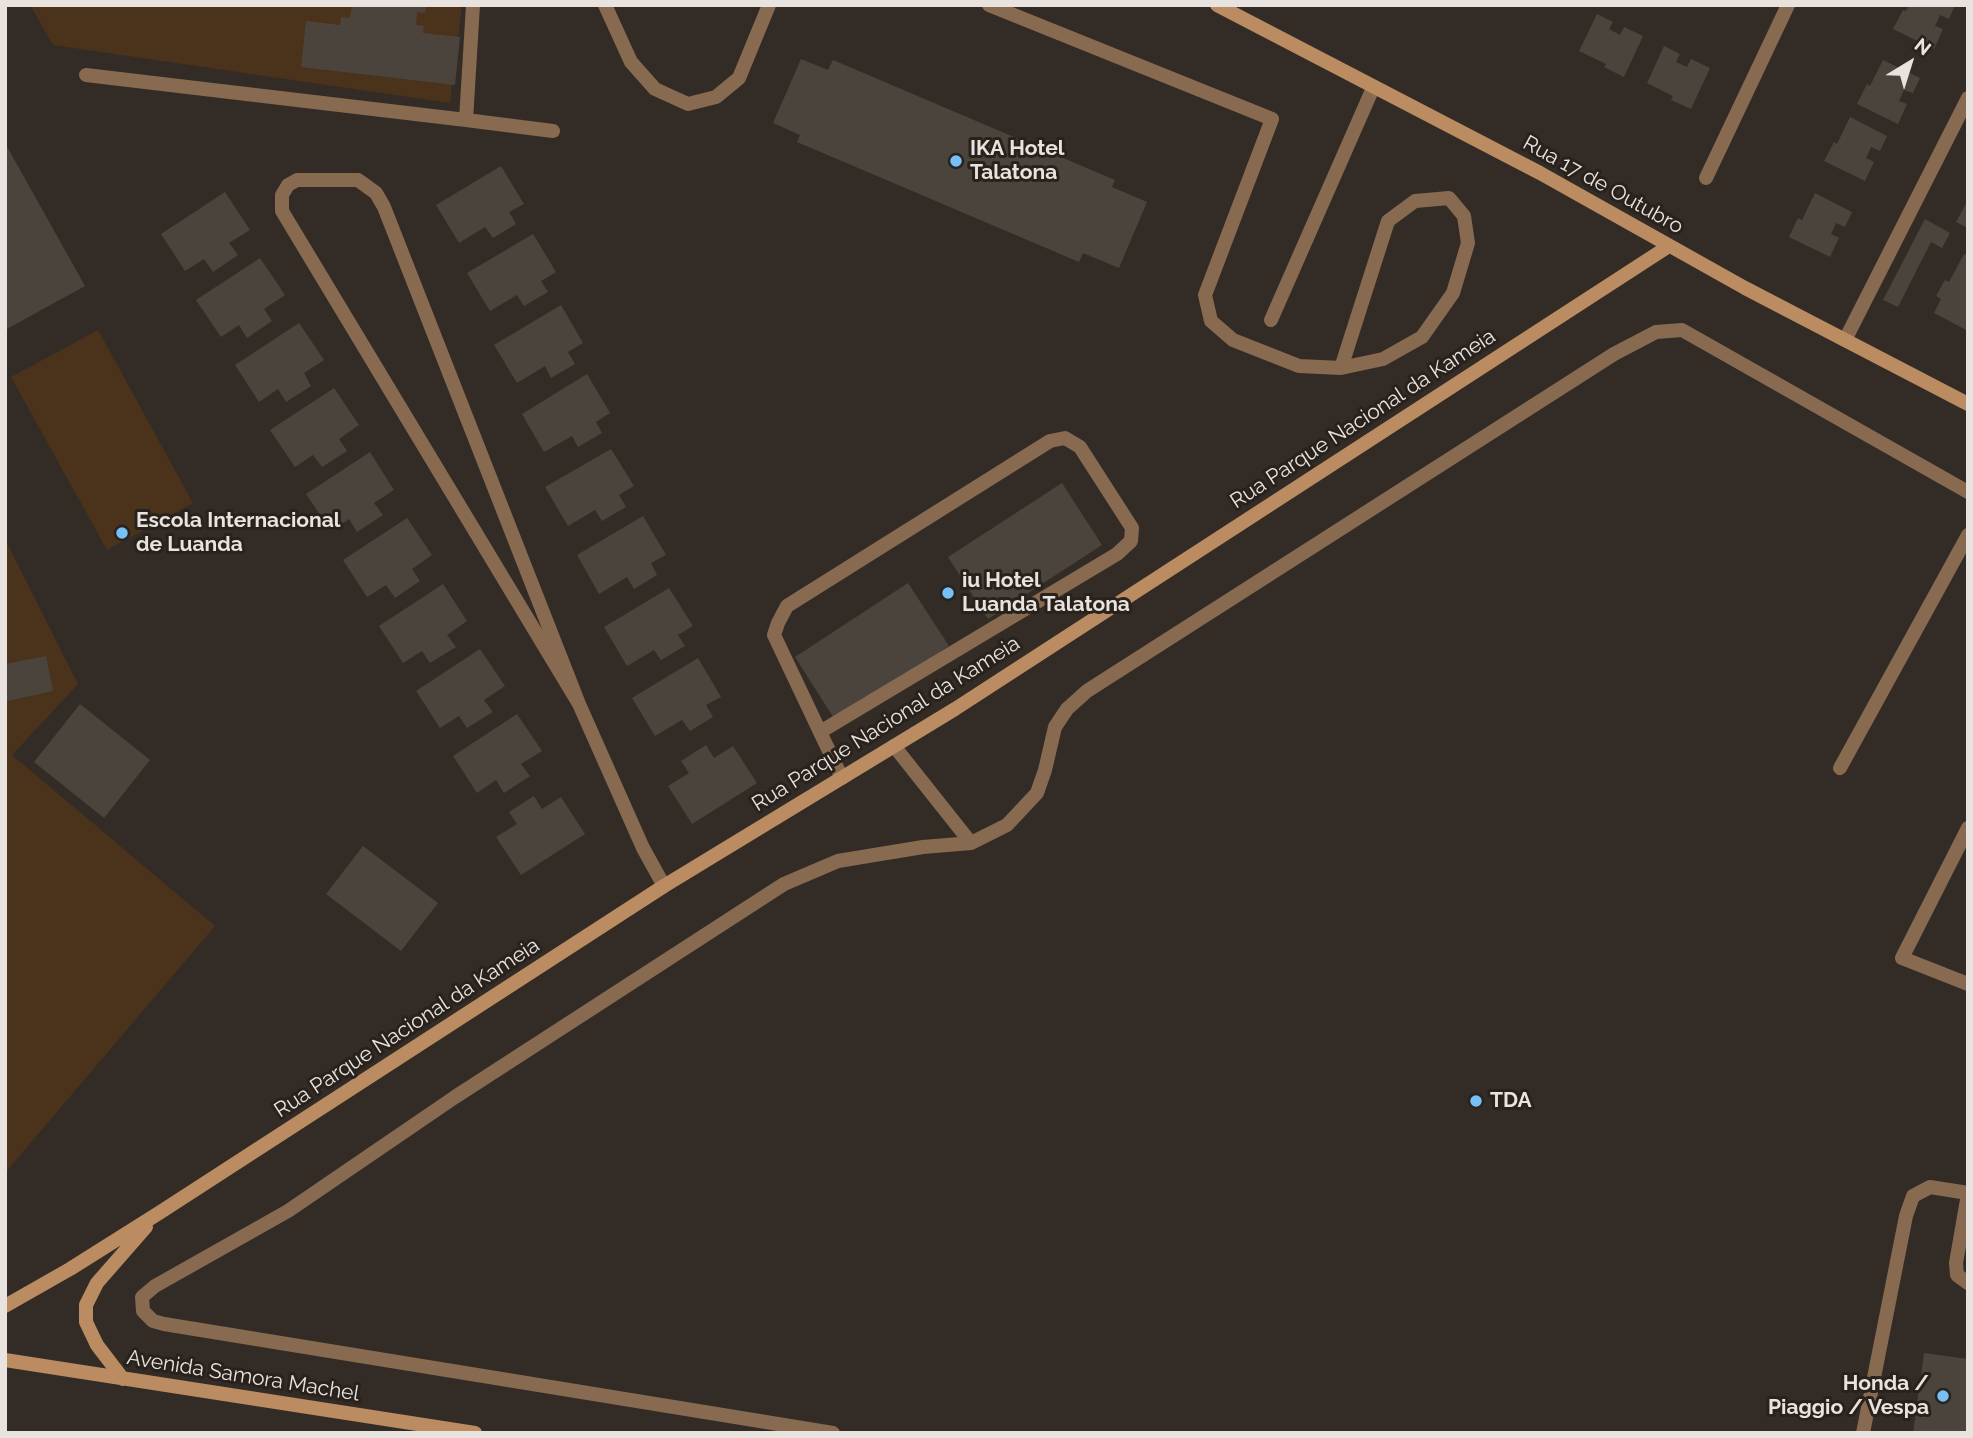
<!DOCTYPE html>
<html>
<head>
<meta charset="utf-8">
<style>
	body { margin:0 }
	#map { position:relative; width:1973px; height:1438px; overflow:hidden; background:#332c26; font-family:Raleway,sans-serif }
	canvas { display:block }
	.frame { position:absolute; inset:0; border:7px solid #e8e3df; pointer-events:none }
	.north { position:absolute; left:1875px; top:28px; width:70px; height:70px; -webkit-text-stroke:5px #29221c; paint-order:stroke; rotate:38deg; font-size:19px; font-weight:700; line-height:28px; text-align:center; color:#e8e3df }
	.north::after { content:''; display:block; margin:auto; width:24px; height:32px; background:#e8e3df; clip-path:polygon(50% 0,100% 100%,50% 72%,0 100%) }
</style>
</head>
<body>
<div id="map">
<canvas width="1973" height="1438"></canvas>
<div class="frame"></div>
<div class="north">N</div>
</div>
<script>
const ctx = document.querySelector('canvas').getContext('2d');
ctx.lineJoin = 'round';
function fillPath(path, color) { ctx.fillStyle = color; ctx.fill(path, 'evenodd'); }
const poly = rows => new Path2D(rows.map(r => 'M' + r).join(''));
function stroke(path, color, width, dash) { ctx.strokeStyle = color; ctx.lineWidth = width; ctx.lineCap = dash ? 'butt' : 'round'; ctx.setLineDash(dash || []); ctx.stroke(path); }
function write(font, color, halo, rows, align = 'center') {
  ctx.font = font + ' Raleway,sans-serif'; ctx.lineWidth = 6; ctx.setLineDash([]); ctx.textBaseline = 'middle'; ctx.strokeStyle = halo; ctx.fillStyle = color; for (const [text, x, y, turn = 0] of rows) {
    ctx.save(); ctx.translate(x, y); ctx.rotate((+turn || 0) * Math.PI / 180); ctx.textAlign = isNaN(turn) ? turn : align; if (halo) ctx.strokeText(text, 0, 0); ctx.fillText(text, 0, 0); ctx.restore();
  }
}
fillPath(poly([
	[30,5,462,5,450,103,53,45],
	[98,330,193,503,107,550,11,377],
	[5,539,78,684,12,755,215,926,5,1173]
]), '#4b321b');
fillPath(poly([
	[352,5,426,5,425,13,417,12,416,25,424,26,423,33,460,37,455,85,301,67,306,21,340,25,341,17,350,18],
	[1909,5,1955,5,1949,19,1940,15,1935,26,1943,29,1934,49,1893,29,1903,10,1906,11],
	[1597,14,1613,22,1609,29,1620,35,1624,27,1643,36,1624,77,1604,67,1606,64,1579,51],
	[1664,46,1680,54,1676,62,1687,67,1691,59,1710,68,1691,109,1671,100,1673,96,1647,83],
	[801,59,828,70,833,60,1115,180,1112,187,1147,202,1119,268,1083,253,1079,262,797,142,800,135,773,123],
	[1883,60,1920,78,1913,93,1904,90,1899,101,1907,104,1898,124,1857,104,1867,84,1870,86],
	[1850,117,1887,136,1880,151,1871,147,1866,158,1874,162,1865,181,1824,161,1834,142,1837,144],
	[5,143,85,286,5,330],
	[501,166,524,204,509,212,516,224,493,238,485,227,459,243,436,205],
	[225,192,250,230,229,243,238,255,213,272,204,259,185,271,161,234],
	[1815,193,1852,212,1845,227,1836,223,1831,234,1839,238,1830,257,1789,237,1798,218,1802,220],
	[1968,200,1968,228,1956,222],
	[1925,219,1950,233,1942,248,1931,242,1898,307,1883,300],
	[533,234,556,272,541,281,548,292,524,306,517,295,490,311,467,273],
	[1964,254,1968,256,1968,331,1934,313,1941,299,1936,296,1945,280,1949,282],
	[260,258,285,295,264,309,272,321,247,338,239,325,221,337,196,300],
	[561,305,583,343,568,352,575,364,551,378,545,366,517,383,494,345],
	[299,323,324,360,304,373,311,386,286,402,278,389,259,402,235,365],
	[587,374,610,413,596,422,602,433,578,447,572,436,544,452,522,414],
	[334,388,359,425,339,439,347,451,322,467,313,455,295,467,270,430],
	[611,449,634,486,619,495,626,507,602,521,595,510,568,526,545,487],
	[370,452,394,490,374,503,383,515,357,532,349,519,331,531,306,494],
	[1062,483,1102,545,988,619,948,557],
	[643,516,666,555,651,563,657,575,634,589,627,577,599,594,577,555],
	[407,518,432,555,412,569,420,581,395,598,386,585,367,597,343,560],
	[908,583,949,646,835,720,795,657],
	[443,584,467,621,447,635,456,647,430,663,422,651,403,663,379,626],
	[669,588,693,626,678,635,685,646,661,660,654,650,627,666,604,627],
	[480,649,505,686,484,700,493,712,467,728,459,716,440,728,416,691],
	[46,656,53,691,8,701,5,704,5,664],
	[698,658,721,697,706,705,713,717,690,731,682,720,655,736,632,698],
	[80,704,150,760,104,818,34,762],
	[517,714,542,751,521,764,530,776,504,793,496,780,477,793,453,756],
	[706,745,714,758,733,746,757,783,692,824,668,786,689,773,681,761],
	[534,796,542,809,561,797,585,834,521,875,496,837,517,824,509,812],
	[363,846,438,903,401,951,326,894],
	[1924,1353,1968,1359,1968,1433,1913,1433]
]), '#4b443d');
stroke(poly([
	[605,5,631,62,655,89,688,104,716,97,739,78,769,5],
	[989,5,1272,119,1205,295,1211,321,1233,340,1299,366,1341,368,1383,359,1422,337,1453,293,1468,243,1464,216,1449,198,1415,201,1388,221,1341,368],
	[86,75,466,120,473,5],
	[466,120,553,131],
	[1271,320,1373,88],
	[1845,340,1968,98],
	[820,732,1117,554,1131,541,1132,528,1080,447,1065,438,1050,441,787,606,778,623,774,635,820,732,842,778],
	[894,746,971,843],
	[1840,768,1968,535],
	[1968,828,1902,958,1968,984],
	[1968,1194,1956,1263,1957,1275,1968,1283],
	[833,1433,164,1324,153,1321,143,1311,142,1297,155,1286,288,1211,455,1097,784,884,838,861,923,847,971,843,1007,825,1037,793,1045,770,1055,727,1067,709,1087,691,1614,354,1656,332,1682,330,1968,492],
	[1863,1433,1906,1216,1913,1196,1930,1187,1968,1193]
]), '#886a50', 14);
stroke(poly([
	[1706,178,1788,5],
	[579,704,282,211,282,195,288,185,297,180,358,180,376,193,384,207,579,704,643,848,664,886]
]), '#886a50', 14);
stroke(poly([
	[1217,5,1540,173,1745,288,1968,404],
	[5,1306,70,1269,159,1213,664,886,955,709,1669,246],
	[5,1360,475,1433],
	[123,1379,97,1345,86,1322,86,1305,97,1283,146,1227]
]), '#bb8b61', 14);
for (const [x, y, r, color] of [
	[956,161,7,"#76c0f7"],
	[122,533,7,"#76c0f7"],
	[948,593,7,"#76c0f7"],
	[1476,1101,7,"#76c0f7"],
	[1943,1396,7,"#76c0f7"]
]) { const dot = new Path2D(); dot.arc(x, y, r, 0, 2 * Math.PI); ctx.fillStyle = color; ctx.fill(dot); stroke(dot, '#29221c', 2.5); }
write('bold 21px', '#e8e3df', '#29221c', [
	["IKA Hotel",970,149],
	["Talatona",970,173],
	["Escola Internacional",136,521],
	["de Luanda",136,545],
	["iu Hotel",962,581],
	["Luanda Talatona",962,605],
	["TDA",1490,1101],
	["Honda /",1929,1384,"right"],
	["Piaggio / Vespa",1929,1408,"right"]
], 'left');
write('21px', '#e8e3df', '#29221c', [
	["Rua 17 de Outubro",1603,185,29],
	["Rua Parque Nacional da Kameia",1363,419,-33],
	["Rua Parque Nacional da Kameia",886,724,-32],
	["Rua Parque Nacional da Kameia",407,1028,-33],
	["Avenida Samora Machel",243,1376,9]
]);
</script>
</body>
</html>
